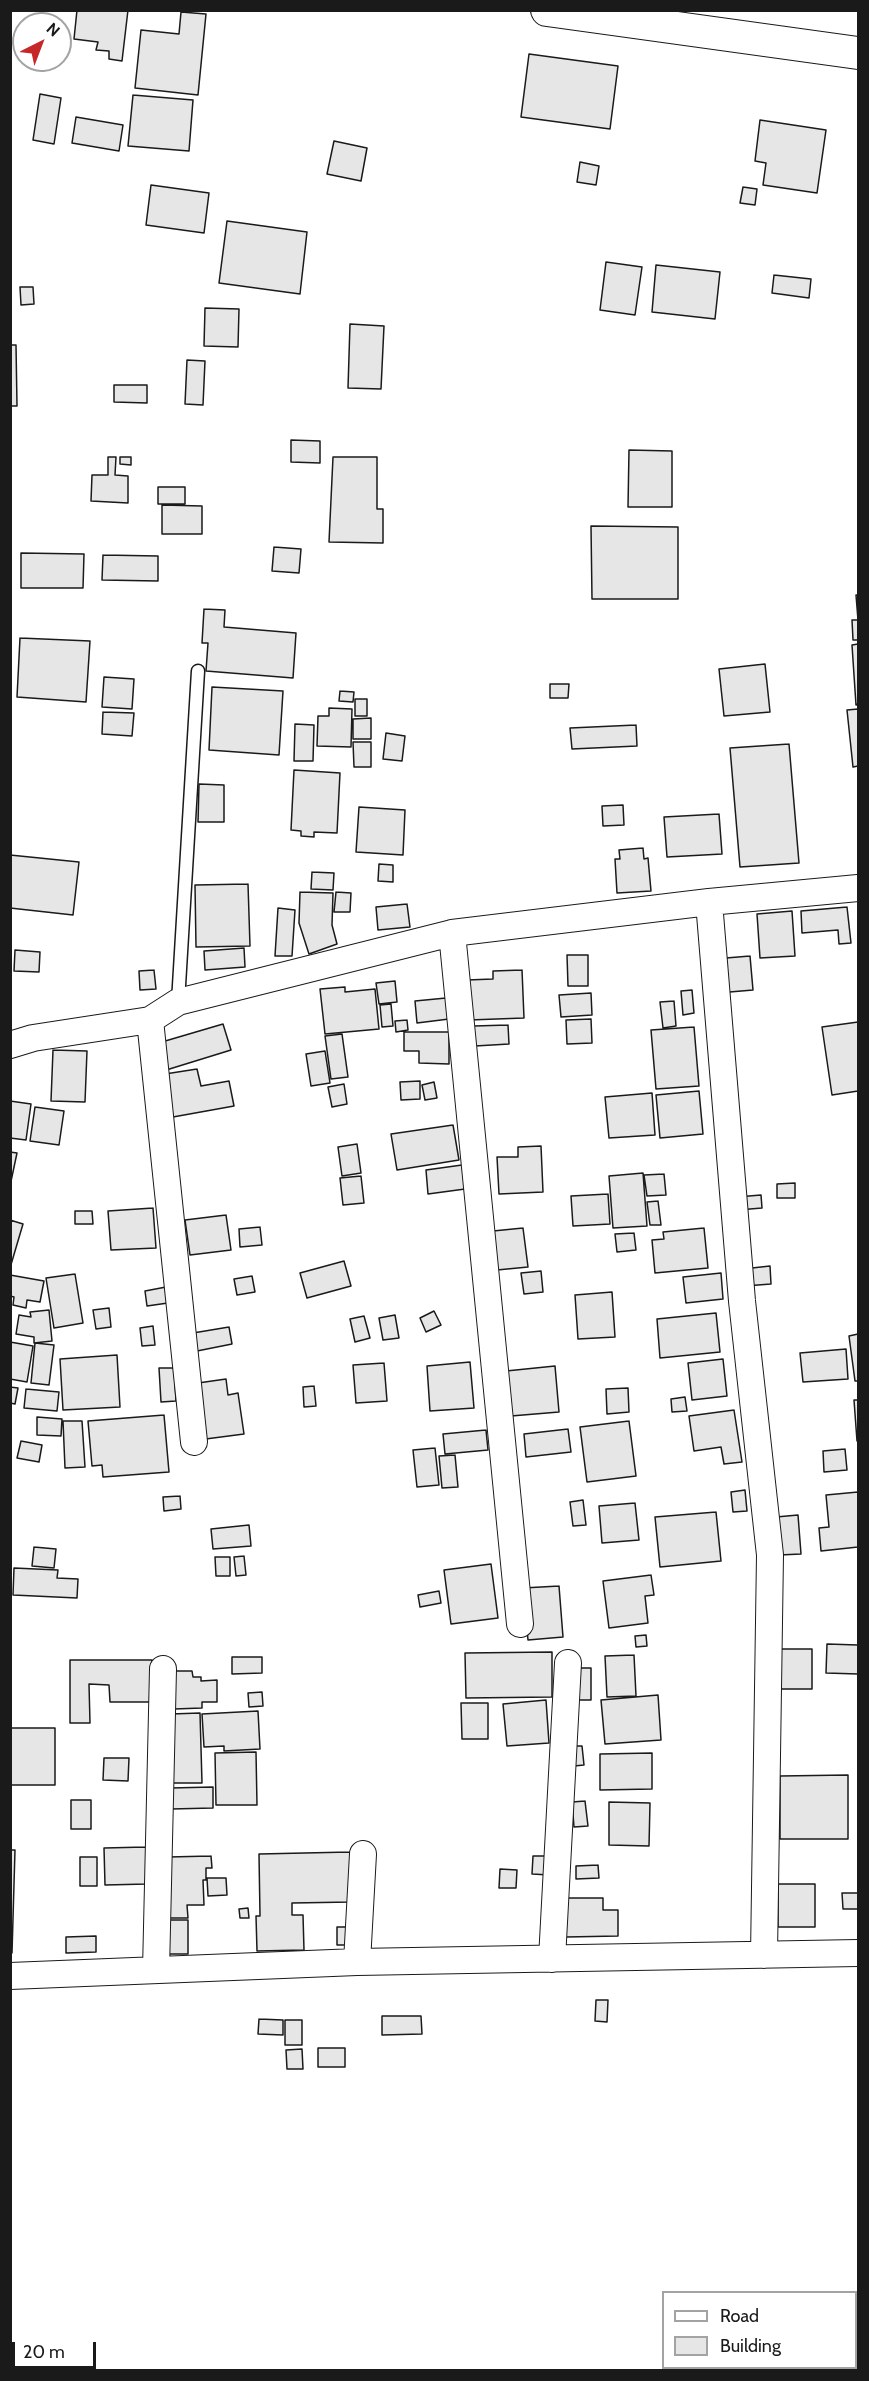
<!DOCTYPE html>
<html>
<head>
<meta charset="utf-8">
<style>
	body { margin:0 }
	#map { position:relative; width:869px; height:2381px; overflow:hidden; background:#fff; font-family:Cabin,sans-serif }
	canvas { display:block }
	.frame { position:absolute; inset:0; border:12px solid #1a1a1a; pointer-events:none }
	.legend { position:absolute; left:662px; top:2291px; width:195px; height:78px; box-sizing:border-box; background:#fff; border:2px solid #a3a3a3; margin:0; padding:8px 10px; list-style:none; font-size:18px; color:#1a1a1a }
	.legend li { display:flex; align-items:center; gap:12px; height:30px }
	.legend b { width:30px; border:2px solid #a3a3a3 }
	.north { position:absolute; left:12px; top:12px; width:60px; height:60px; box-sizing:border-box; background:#fff; border:2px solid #a3a3a3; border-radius:50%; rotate:42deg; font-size:16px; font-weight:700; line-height:24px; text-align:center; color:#1a1a1a }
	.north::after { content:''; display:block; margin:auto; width:21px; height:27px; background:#c62828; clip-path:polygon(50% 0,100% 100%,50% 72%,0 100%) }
	.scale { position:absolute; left:12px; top:2342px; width:84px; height:27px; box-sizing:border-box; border:3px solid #1a1a1a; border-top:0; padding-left:8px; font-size:18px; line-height:21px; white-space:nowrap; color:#1a1a1a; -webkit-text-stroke:4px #fff; paint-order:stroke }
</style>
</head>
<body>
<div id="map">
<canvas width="869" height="2381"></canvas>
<div class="frame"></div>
<ul class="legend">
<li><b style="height:8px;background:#fff"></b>Road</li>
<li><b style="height:16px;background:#e6e6e6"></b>Building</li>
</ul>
<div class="north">N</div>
<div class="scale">20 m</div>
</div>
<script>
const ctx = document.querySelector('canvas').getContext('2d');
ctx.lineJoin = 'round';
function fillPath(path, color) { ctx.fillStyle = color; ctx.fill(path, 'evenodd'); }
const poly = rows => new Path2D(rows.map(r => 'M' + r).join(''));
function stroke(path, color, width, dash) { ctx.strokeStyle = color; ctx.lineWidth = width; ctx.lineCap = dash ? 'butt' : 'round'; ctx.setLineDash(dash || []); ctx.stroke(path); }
const building = poly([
	[77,10,128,10,122,61,109,59,109,51,96,50,98,42,74,39,77,10],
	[181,12,206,14,198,95,135,88,141,30,179,34,181,12],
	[529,54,618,66,610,129,521,117,529,54],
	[40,94,61,98,54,144,33,140,40,94],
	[133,95,193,100,189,151,128,146,133,95],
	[76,117,123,125,119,151,72,143,76,117],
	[760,120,826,130,817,193,763,185,766,163,755,161,760,120],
	[334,141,367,148,361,181,327,174,334,141],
	[580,162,599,166,596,185,577,182,580,162],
	[151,185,209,193,204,233,146,225,151,185],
	[743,187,757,189,755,205,740,203,743,187],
	[227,221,307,232,300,294,219,283,227,221],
	[606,262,642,267,635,315,600,310,606,262],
	[656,265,720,272,715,319,652,312,656,265],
	[774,275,811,279,809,298,772,293,774,275],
	[20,287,33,287,34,304,21,305,20,287],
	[205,308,239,309,238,347,204,346,205,308],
	[350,324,384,326,381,389,348,388,350,324],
	[10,345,16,345,17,406,10,406,10,345],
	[187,360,205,361,203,405,185,404,187,360],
	[114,385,147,385,147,403,114,402,114,385],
	[291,440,320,441,320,463,291,462,291,440],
	[629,450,672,451,672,507,628,507,629,450],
	[108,457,116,457,115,475,128,476,128,503,91,501,92,475,108,475,108,457],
	[120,457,131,457,131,465,120,464,120,457],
	[333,457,377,457,377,509,383,509,383,543,329,542,333,457],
	[158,487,185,487,185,504,158,504,158,487],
	[162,505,202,506,202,534,162,534,162,505],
	[591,526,678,527,678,599,592,599,591,526],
	[274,547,301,549,299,573,272,571,274,547],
	[21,553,84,554,83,588,21,588,21,553],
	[103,555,158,556,158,581,102,580,103,555],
	[856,595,858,595,858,640,853,640,852,620,858,620,856,595],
	[204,609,225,610,224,627,296,633,293,678,206,671,208,643,202,643,204,609],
	[20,638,90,641,86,702,17,697,20,638],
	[858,644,858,704,856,705,852,645,858,644],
	[765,664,770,712,724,716,719,669,765,664],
	[104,677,134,679,132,709,102,707,104,677],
	[550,684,569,684,568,698,550,698,550,684],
	[212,687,283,691,279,755,209,750,212,687],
	[340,691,354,692,353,702,339,701,340,691],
	[355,699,367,699,367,716,355,716,355,699],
	[329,708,352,709,351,747,317,746,318,716,329,716,329,708],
	[858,709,858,766,853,767,847,710,858,709],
	[103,712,134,713,132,736,102,734,103,712],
	[371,718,371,739,353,739,353,719,371,718],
	[295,724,314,725,313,761,294,761,295,724],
	[636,725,637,746,572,749,570,728,636,725],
	[386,733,405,736,402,761,383,759,386,733],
	[353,742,371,742,371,767,354,767,353,742],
	[789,744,799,863,740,867,730,748,789,744],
	[294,770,340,773,337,833,314,832,314,837,301,836,301,831,291,830,294,770],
	[199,784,224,785,224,822,198,822,199,784],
	[623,805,624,825,603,826,602,806,623,805],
	[359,807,405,810,403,855,356,852,359,807],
	[719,814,722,854,667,857,664,817,719,814],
	[643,848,644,859,648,858,651,891,617,893,615,859,620,859,619,850,643,848],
	[10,855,79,862,73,915,10,908,10,855],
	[379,864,393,865,393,882,378,881,379,864],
	[312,872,334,873,333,890,311,889,312,872],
	[248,884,250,946,196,947,195,885,248,884],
	[300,892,333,893,332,925,337,944,309,954,299,923,300,892],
	[336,892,351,893,350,912,334,912,336,892],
	[407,904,410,927,378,930,376,907,407,904],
	[847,907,851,943,839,944,838,930,802,933,801,911,847,907],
	[278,908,295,910,292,956,275,956,278,908],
	[792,911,795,956,760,958,757,914,792,911],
	[244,948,245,967,205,970,204,951,244,948],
	[15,950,40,952,39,972,14,971,15,950],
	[567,955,588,955,588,986,568,986,567,955],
	[750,956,753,990,718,993,714,959,750,956],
	[154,970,156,989,140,990,139,971,154,970],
	[522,970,524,1018,469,1020,467,980,493,979,493,971,522,970],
	[395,981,397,1002,379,1004,376,983,395,981],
	[345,987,345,992,375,989,379,1029,325,1034,320,989,345,987],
	[692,990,694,1013,683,1015,681,991,692,990],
	[591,993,592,1015,561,1017,559,995,591,993],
	[446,998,449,1019,417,1023,415,1001,446,998],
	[674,1001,676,1026,663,1028,660,1002,674,1001],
	[391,1004,393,1026,382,1027,380,1005,391,1004],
	[591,1019,592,1043,567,1044,566,1020,591,1019],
	[407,1020,408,1030,396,1032,395,1021,407,1020],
	[858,1022,858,1091,832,1095,822,1027,858,1022],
	[223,1024,231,1050,163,1071,155,1044,223,1024],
	[508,1025,509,1044,475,1046,474,1026,508,1025],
	[694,1027,699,1086,656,1089,651,1030,694,1027],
	[404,1032,449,1032,449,1064,419,1063,419,1051,404,1051,404,1032],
	[342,1034,348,1077,331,1079,325,1036,342,1034],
	[53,1050,87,1051,85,1102,51,1101,53,1050],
	[325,1051,330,1083,311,1086,306,1054,325,1051],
	[197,1069,201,1086,229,1081,234,1106,173,1117,165,1074,197,1069],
	[420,1081,420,1099,401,1100,400,1082,420,1081],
	[434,1082,437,1098,425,1100,422,1085,434,1082],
	[344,1084,347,1104,332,1107,328,1087,344,1084],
	[699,1091,703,1134,660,1138,656,1095,699,1091],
	[652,1093,655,1135,609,1138,605,1097,652,1093],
	[10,1101,31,1104,26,1140,10,1138,10,1101],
	[35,1107,64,1111,59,1145,30,1141,35,1107],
	[453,1125,459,1160,397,1170,391,1134,453,1125],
	[357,1144,361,1173,342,1176,338,1147,357,1144],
	[541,1146,543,1192,499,1194,497,1157,518,1157,518,1147,541,1146],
	[10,1152,17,1153,10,1186,10,1152],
	[462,1165,465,1189,428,1194,426,1170,462,1165],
	[643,1173,647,1226,613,1228,609,1176,643,1173],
	[664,1174,666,1195,647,1196,644,1175,664,1174],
	[361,1176,364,1203,343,1205,340,1178,361,1176],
	[795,1183,795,1198,777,1198,777,1184,795,1183],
	[608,1194,610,1224,573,1226,571,1196,608,1194],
	[761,1195,762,1208,738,1210,737,1197,761,1195],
	[658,1201,661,1225,650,1225,647,1202,658,1201],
	[153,1208,156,1248,111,1250,108,1211,153,1208],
	[75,1211,92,1211,93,1224,75,1224,75,1211],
	[226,1215,231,1250,190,1255,185,1220,226,1215],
	[10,1220,23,1224,10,1268,10,1220],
	[260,1227,262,1245,240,1247,239,1229,260,1227],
	[523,1228,528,1267,497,1270,493,1231,523,1228],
	[704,1228,708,1268,655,1273,652,1240,664,1239,663,1232,704,1228],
	[634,1233,636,1250,617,1252,615,1234,634,1233],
	[344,1261,351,1286,307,1298,300,1273,344,1261],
	[770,1266,771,1284,745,1286,743,1269,770,1266],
	[541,1271,543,1292,524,1294,521,1273,541,1271],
	[721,1273,723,1299,686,1303,683,1277,721,1273],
	[75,1274,83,1323,54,1328,46,1278,75,1274],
	[10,1275,44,1281,40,1302,27,1300,26,1308,13,1305,14,1297,10,1296,10,1275],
	[252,1276,255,1292,237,1295,234,1279,252,1276],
	[166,1287,168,1303,147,1306,145,1291,166,1287],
	[612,1292,615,1337,578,1339,575,1295,612,1292],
	[109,1308,111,1327,96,1329,93,1310,109,1308],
	[49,1310,52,1341,34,1343,34,1337,16,1334,19,1315,31,1317,30,1312,49,1310],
	[434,1311,441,1325,426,1332,420,1318,434,1311],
	[716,1313,720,1352,660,1358,657,1319,716,1313],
	[395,1315,399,1338,383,1340,379,1318,395,1315],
	[364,1316,370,1338,355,1342,350,1319,364,1316],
	[153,1326,155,1345,142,1346,140,1328,153,1326],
	[229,1327,232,1344,197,1351,193,1333,229,1327],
	[858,1334,858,1381,855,1381,849,1336,858,1334],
	[10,1342,33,1346,27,1382,10,1379,10,1342],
	[35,1343,54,1345,49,1385,31,1383,35,1343],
	[846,1349,848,1379,803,1382,800,1353,846,1349],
	[117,1355,120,1407,63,1410,60,1359,117,1355],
	[723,1359,727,1396,692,1400,688,1363,723,1359],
	[470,1362,474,1408,430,1411,427,1366,470,1362],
	[384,1363,387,1401,356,1403,353,1365,384,1363],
	[555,1366,559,1412,511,1416,506,1371,555,1366],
	[159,1368,174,1368,176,1401,161,1402,159,1368],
	[226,1379,228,1395,238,1393,244,1434,198,1440,198,1383,226,1379],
	[314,1386,316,1406,304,1407,303,1387,314,1386],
	[10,1387,18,1388,15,1404,10,1403,10,1387],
	[628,1388,629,1412,607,1414,606,1389,628,1388],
	[26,1389,59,1392,57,1411,24,1408,26,1389],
	[685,1397,687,1411,672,1412,671,1399,685,1397],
	[854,1400,858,1400,858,1441,857,1441,854,1400],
	[734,1410,742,1462,724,1464,721,1447,694,1451,689,1416,734,1410],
	[164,1415,169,1472,103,1477,102,1465,92,1466,88,1421,164,1415],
	[37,1417,62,1419,61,1436,37,1435,37,1417],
	[63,1421,82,1421,85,1467,65,1468,63,1421],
	[629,1421,636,1476,587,1482,580,1427,629,1421],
	[568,1429,571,1452,526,1457,524,1434,568,1429],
	[486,1430,488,1450,445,1454,443,1434,486,1430],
	[21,1441,42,1445,39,1462,17,1458,21,1441],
	[435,1448,439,1485,417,1487,413,1450,435,1448],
	[845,1449,847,1470,824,1472,823,1451,845,1449],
	[455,1455,458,1487,442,1488,439,1456,455,1455],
	[745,1490,747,1511,733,1512,731,1492,745,1490],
	[858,1492,858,1547,821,1551,819,1528,829,1527,826,1495,858,1492],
	[180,1496,181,1509,164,1511,163,1497,180,1496],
	[583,1500,586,1525,573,1526,570,1502,583,1500],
	[635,1503,639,1540,602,1543,599,1506,635,1503],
	[716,1512,721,1561,660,1567,655,1517,716,1512],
	[798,1515,801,1554,779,1555,776,1517,798,1515],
	[249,1525,251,1546,213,1549,211,1529,249,1525],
	[34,1547,56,1549,54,1568,32,1566,34,1547],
	[244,1556,246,1575,236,1576,234,1557,244,1556],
	[215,1557,230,1557,230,1576,216,1576,215,1557],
	[491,1564,498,1618,451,1624,444,1570,491,1564],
	[14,1568,58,1570,57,1578,78,1579,77,1598,13,1595,14,1568],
	[651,1575,654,1595,645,1596,648,1623,609,1628,603,1581,651,1575],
	[559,1586,563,1637,528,1640,523,1588,559,1586],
	[439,1591,441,1603,420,1607,418,1595,439,1591],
	[646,1635,647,1646,636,1647,635,1636,646,1635],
	[827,1644,858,1645,858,1674,826,1673,827,1644],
	[779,1649,812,1649,812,1689,780,1689,779,1649],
	[552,1652,552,1697,466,1698,465,1653,552,1652],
	[634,1655,636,1696,607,1697,605,1656,634,1655],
	[232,1657,262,1657,262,1673,232,1674,232,1657],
	[70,1660,152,1660,152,1702,110,1702,109,1685,89,1684,90,1723,70,1723,70,1660],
	[570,1668,591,1668,591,1700,570,1700,570,1668],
	[172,1671,192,1671,193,1677,201,1677,201,1681,217,1680,217,1702,202,1702,202,1708,174,1709,172,1671],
	[262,1692,263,1706,249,1707,248,1693,262,1692],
	[658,1695,661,1740,605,1744,601,1700,658,1695],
	[546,1700,549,1743,507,1746,503,1704,546,1700],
	[461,1703,488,1703,488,1739,462,1739,461,1703],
	[258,1711,260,1749,224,1751,224,1746,204,1747,202,1714,258,1711],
	[200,1713,202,1783,173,1783,171,1714,200,1713],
	[10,1728,55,1728,55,1785,10,1785,10,1728],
	[572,1746,582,1746,584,1765,574,1766,572,1746],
	[256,1752,257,1805,216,1805,215,1753,256,1752],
	[652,1753,652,1789,600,1790,600,1754,652,1753],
	[104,1758,129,1758,128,1781,103,1780,104,1758],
	[848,1775,848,1839,780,1839,780,1776,848,1775],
	[213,1787,213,1808,171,1809,170,1788,213,1787],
	[71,1800,91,1800,91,1829,71,1829,71,1800],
	[585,1801,588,1826,574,1827,572,1802,585,1801],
	[609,1802,650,1803,649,1846,609,1845,609,1802],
	[146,1847,147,1884,105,1885,104,1848,146,1847],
	[10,1850,15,1850,12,1953,10,1953,10,1850],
	[350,1852,352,1902,292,1903,292,1915,303,1915,304,1950,257,1951,256,1916,260,1916,259,1854,350,1852],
	[211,1856,212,1868,206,1868,206,1880,203,1880,204,1905,187,1905,188,1918,169,1918,168,1857,211,1856],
	[533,1856,550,1856,549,1875,532,1874,533,1856],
	[80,1857,97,1857,97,1886,80,1886,80,1857],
	[598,1865,599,1878,576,1879,576,1866,598,1865],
	[500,1869,517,1870,516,1888,499,1888,500,1869],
	[207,1878,226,1878,227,1895,208,1896,207,1878],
	[778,1884,815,1884,815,1927,778,1927,778,1884],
	[842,1893,858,1893,858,1909,843,1909,842,1893],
	[566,1898,603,1898,603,1910,618,1910,618,1936,566,1937,566,1898],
	[248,1908,249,1918,240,1918,239,1909,248,1908],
	[169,1920,188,1920,188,1954,169,1954,169,1920],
	[337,1927,351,1927,351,1945,337,1945,337,1927],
	[96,1936,96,1952,66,1953,66,1937,96,1936],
	[596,2000,608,2000,607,2022,595,2021,596,2000],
	[382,2016,421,2016,422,2034,382,2035,382,2016],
	[259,2019,283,2020,283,2035,258,2034,259,2019],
	[285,2020,302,2020,302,2045,285,2045,285,2020],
	[318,2048,345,2048,345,2067,318,2067,318,2048],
	[302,2049,303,2069,287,2069,286,2050,302,2049]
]);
fillPath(building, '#e6e6e6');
stroke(building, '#1a1a1a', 1.5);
const service = poly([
	[178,1002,198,671]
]);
const minor = poly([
	[709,902,742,1301,770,1555,764,1955],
	[452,933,520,1624],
	[150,1020,194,1442],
	[10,1045,33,1038,150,1020,178,1002,452,933,709,902,858,888],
	[552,1959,568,1663],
	[357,1962,363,1854],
	[156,1970,163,1669],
	[10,1976,357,1962,858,1953]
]);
const tertiary = poly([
	[547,10,858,53]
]);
stroke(service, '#1a1a1a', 15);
stroke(minor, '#1a1a1a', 28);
stroke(tertiary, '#1a1a1a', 34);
stroke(service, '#fff', 12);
stroke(minor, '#fff', 26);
stroke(tertiary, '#fff', 32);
</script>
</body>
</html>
